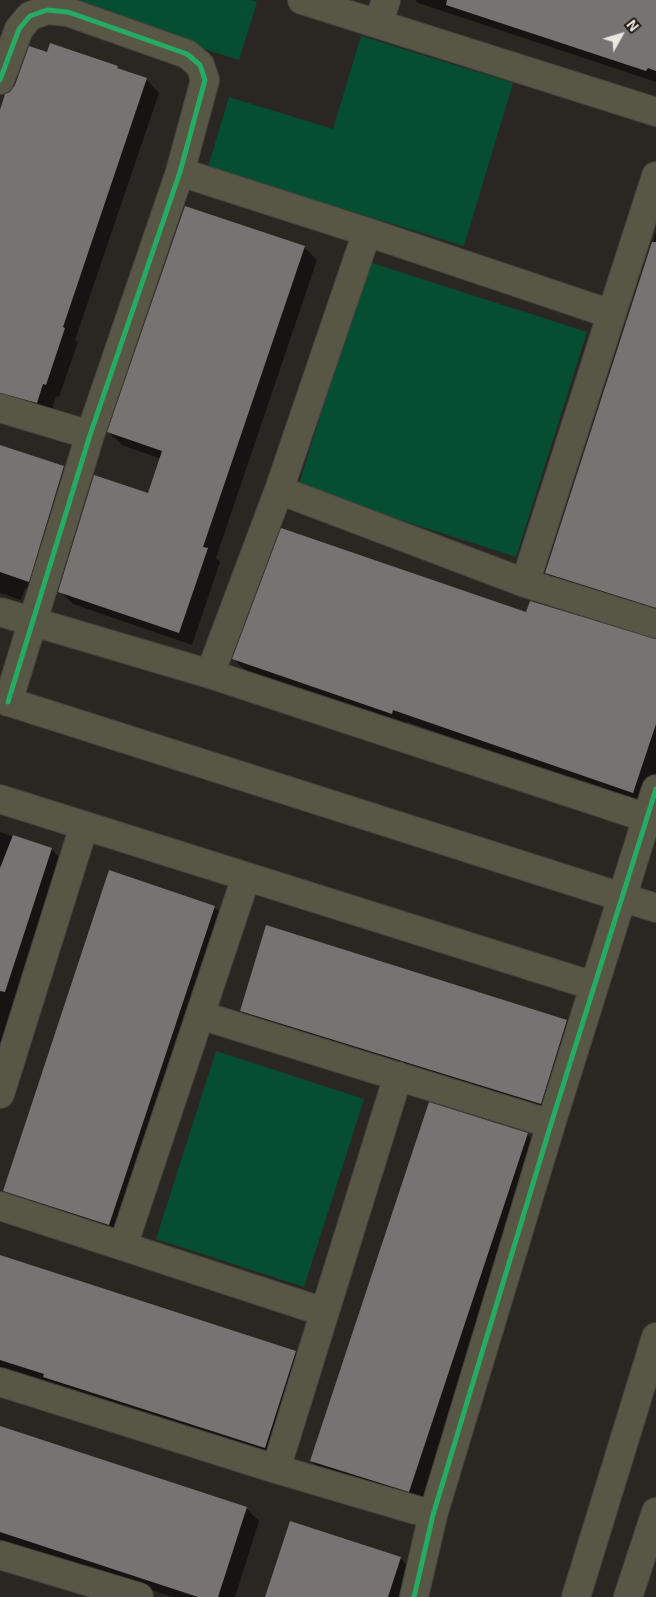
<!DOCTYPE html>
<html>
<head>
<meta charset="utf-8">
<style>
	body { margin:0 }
	#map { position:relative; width:656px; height:1597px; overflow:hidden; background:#2a2722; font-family:"Exo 2",sans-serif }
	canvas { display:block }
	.north { position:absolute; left:596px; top:10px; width:50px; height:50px; -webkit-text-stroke:4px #241d15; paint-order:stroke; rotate:51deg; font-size:14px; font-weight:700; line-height:20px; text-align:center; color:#eae6e0 }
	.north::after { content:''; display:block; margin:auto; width:18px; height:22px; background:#eae6e0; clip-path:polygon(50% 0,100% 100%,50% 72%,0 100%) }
</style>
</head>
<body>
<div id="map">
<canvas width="656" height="1597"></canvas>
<div class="north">N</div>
</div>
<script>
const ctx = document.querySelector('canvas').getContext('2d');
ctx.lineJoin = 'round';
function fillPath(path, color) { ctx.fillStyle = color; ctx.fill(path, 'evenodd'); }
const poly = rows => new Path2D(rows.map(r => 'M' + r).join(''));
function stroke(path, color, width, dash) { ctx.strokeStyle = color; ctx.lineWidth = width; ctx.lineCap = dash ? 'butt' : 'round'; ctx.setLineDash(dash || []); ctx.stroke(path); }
fillPath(poly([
	[50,0,250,0,257,2,239,60],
	[361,36,513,83,464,246,208,167,229,97,333,129],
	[369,262,587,332,516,557,298,487],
	[216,1051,364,1099,304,1287,156,1239]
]), '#064e32');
fillPath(poly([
	[415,0,656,0,656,82,418,3],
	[50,44,118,68,121,71,146,79,159,93,75,340,78,342,59,397,56,396,50,415,0,403,0,114,11,93,48,53],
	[656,232,656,616,559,586,546,572],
	[304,247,317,260,216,558,220,562,192,645,73,604,60,591,149,494,161,459,122,445,109,432],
	[0,446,63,467,77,480,42,594,25,588,21,600,0,593],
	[527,614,656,640,656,775,646,805,407,722,405,727,247,672,234,659],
	[0,832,51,849,64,862,0,1060],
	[214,907,228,920,122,1238,17,1204,4,1191],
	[241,1011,567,1021,580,1034,554,1117,254,1024],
	[527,1134,540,1147,422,1504,325,1474,312,1461],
	[0,1256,296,1352,309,1365,278,1460,0,1368],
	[0,1428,246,1508,259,1521,235,1597,173,1597,0,1541],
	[400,1558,413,1571,405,1597,267,1597]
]), '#0007');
fillPath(poly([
	[447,0,656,0,656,71,648,68,646,71,446,5],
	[50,43,118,66,117,68,147,78,63,327,65,328,46,385,43,384,37,403,0,393,0,110,5,94,10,92,15,85,29,46,47,52],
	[185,206,305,246,203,547,208,548,179,633,58,592,94,475,148,493,162,451,107,432],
	[652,242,656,242,656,608,545,573],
	[0,445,64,466,29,582,0,572],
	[281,528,526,612,530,601,656,639,656,724,633,793,393,710,392,714,232,659],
	[13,835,52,848,5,992,0,991,0,868],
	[109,870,215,906,109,1225,3,1191],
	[266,925,567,1020,541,1104,240,1011],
	[429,1102,528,1133,409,1492,310,1461],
	[0,1255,296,1351,265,1448,43,1377,44,1374,0,1360],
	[0,1426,247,1507,218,1597,198,1597,0,1532],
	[290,1521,401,1557,388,1597,265,1597]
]), '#767373');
const minor = poly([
	[302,0,656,112],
	[378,24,386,0],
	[0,80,19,29,30,16,47,10,68,12,187,54,200,65,205,80,180,172,90,435,8,702],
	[180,172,367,232,611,314],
	[0,408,90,435],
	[279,490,525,583,656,624],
	[525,583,656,176],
	[0,612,210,674,647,818],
	[210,674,279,490,367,232],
	[0,699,656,908],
	[0,799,594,986],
	[200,1015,551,1124],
	[0,1094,84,826],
	[0,1206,324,1312],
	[123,1246,246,877],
	[0,1382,276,1469,433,1515],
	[276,1469,398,1076],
	[0,1555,139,1597],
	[414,1597,433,1515,551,1124,656,789],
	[576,1597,656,1337]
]);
const tertiary = poly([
	[628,1597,656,1512]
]);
stroke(minor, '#44423d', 30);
stroke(tertiary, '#44423d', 30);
stroke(minor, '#585645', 28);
stroke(tertiary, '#585645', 28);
stroke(poly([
	[0,80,19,29,30,16,47,10,68,12,187,54,200,65,205,80,180,172,90,435,8,702],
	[414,1597,433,1515,551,1124,656,789]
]), '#26ab63', 5);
</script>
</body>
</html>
